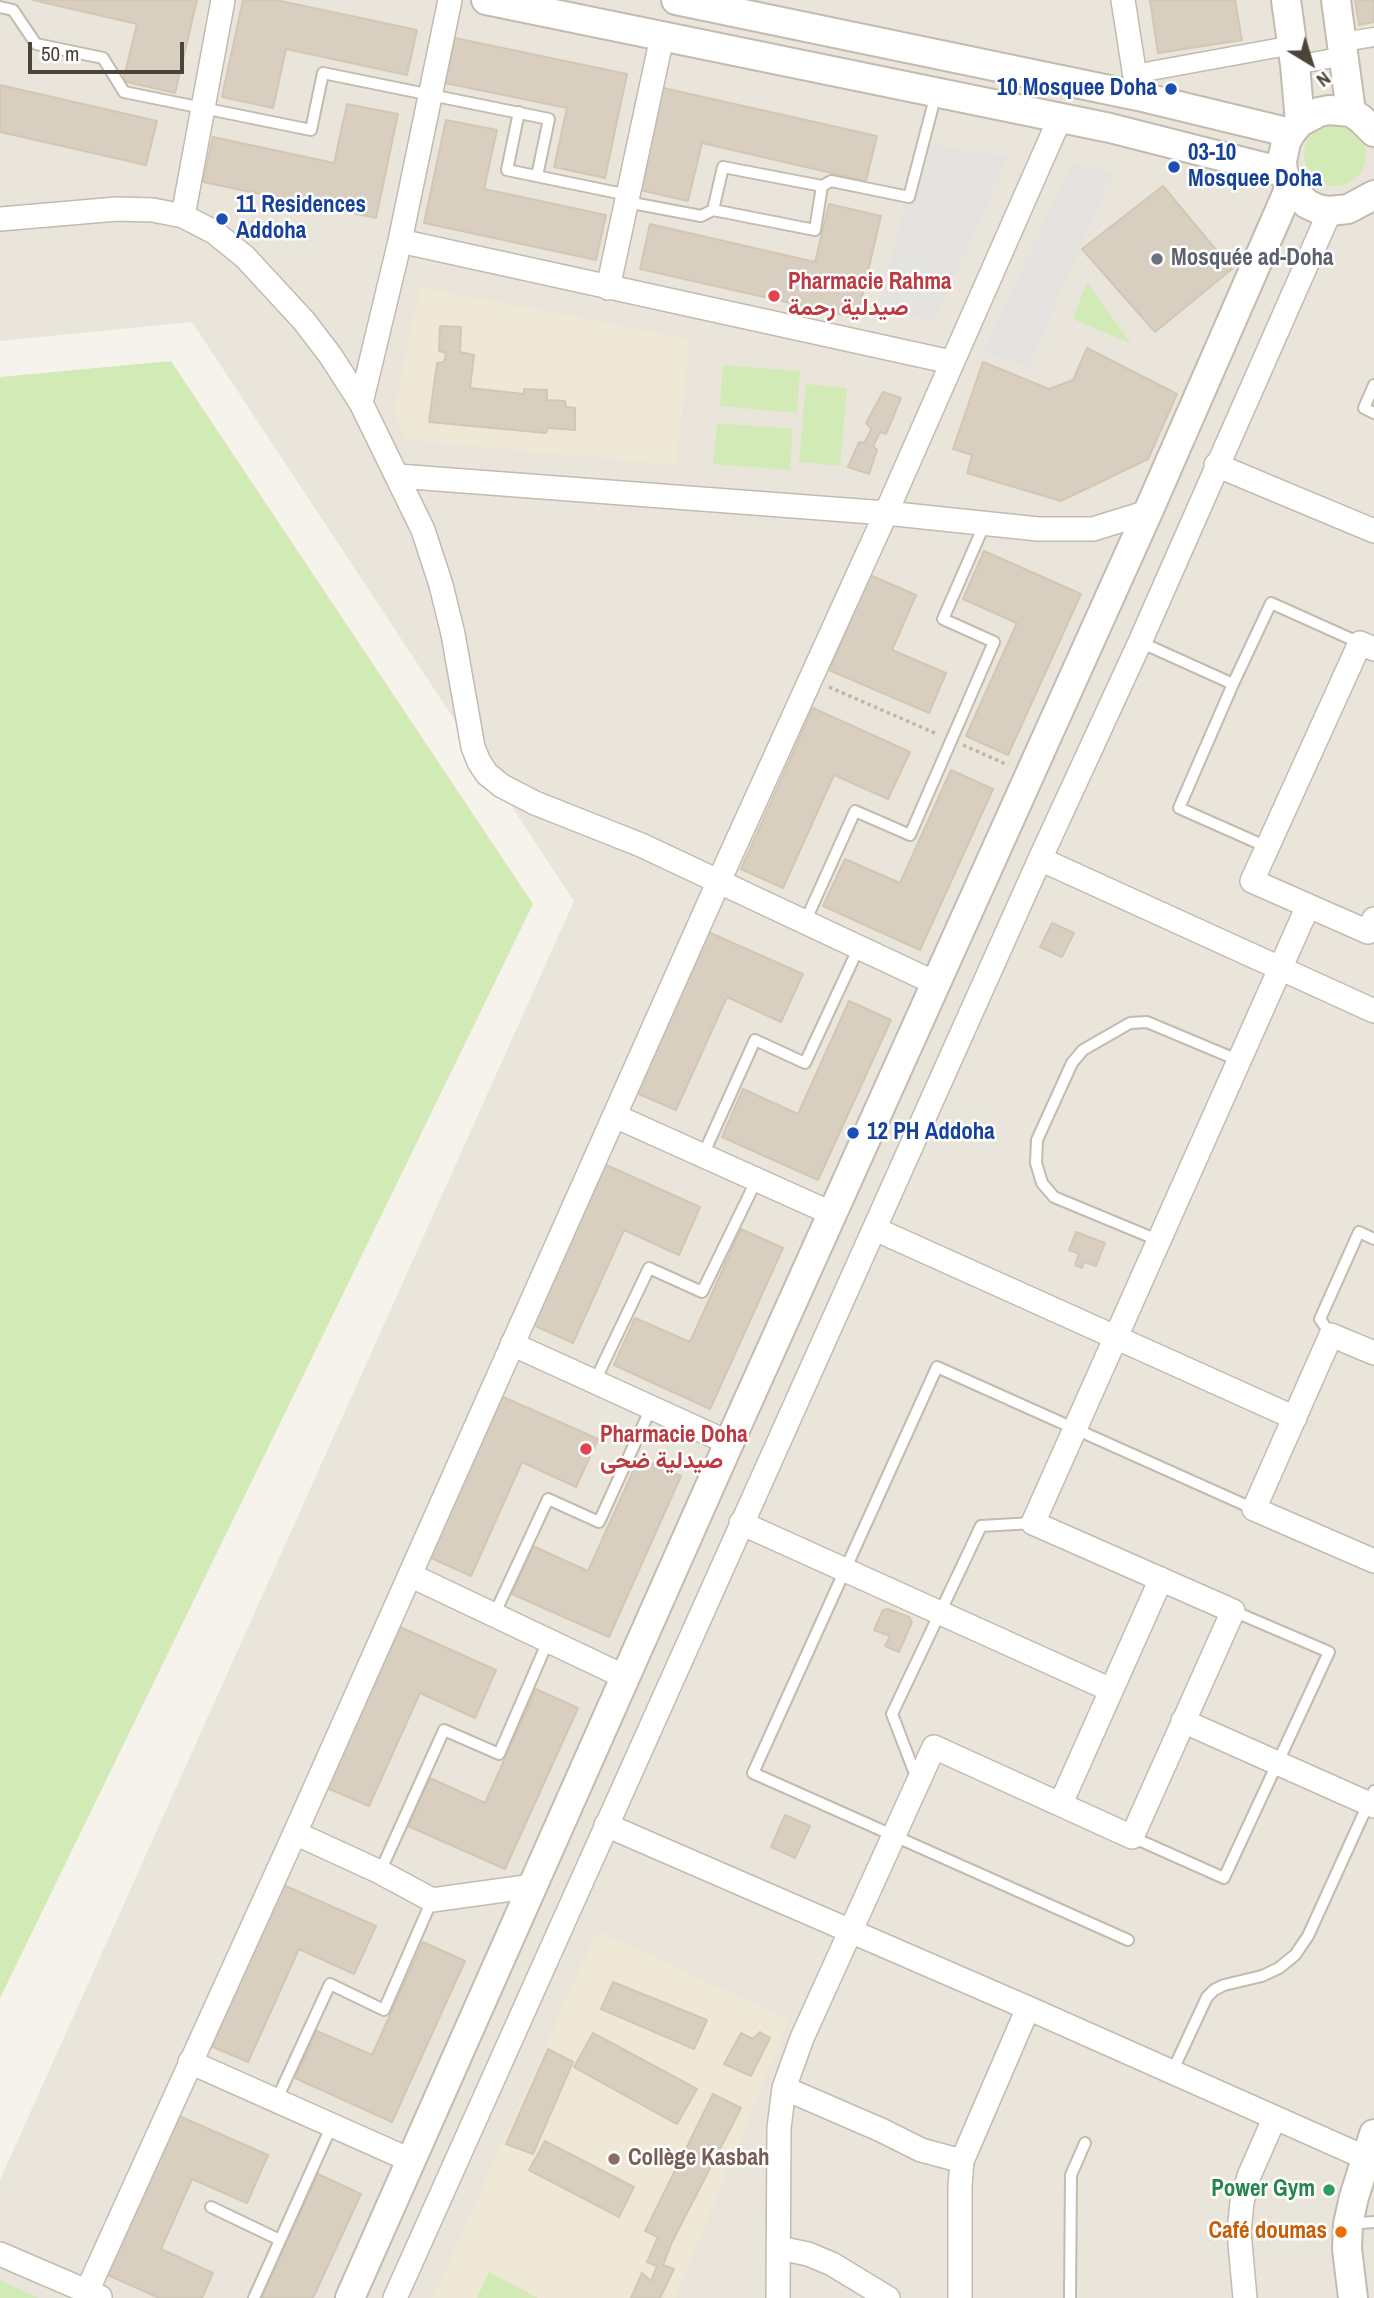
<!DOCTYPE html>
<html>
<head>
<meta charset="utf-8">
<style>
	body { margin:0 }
	#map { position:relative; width:1374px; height:2298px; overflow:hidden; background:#f6f3ec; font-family:"Archivo Narrow",sans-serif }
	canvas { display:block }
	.north { position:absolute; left:1276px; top:28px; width:70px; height:70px; -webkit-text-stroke:5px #fff; paint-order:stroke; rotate:142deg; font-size:19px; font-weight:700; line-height:28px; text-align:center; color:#4b4439 }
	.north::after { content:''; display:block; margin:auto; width:24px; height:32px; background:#4b4439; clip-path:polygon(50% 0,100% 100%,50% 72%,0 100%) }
	.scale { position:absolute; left:28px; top:42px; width:156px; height:32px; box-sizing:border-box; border:4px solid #4b4439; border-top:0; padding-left:9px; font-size:21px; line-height:24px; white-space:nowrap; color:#4b4439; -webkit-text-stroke:5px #fff; paint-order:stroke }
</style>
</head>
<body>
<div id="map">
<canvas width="1374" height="2298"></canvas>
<div class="north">N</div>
<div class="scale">50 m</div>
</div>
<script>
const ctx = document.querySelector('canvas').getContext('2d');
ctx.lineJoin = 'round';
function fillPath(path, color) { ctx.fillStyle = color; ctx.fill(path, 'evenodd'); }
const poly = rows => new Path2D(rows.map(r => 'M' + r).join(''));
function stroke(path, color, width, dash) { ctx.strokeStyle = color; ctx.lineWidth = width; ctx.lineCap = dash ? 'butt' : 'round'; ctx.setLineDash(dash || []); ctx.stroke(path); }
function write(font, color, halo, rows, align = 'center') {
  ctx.font = font + ' "Archivo Narrow",Vazirmatn,sans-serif'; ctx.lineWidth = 5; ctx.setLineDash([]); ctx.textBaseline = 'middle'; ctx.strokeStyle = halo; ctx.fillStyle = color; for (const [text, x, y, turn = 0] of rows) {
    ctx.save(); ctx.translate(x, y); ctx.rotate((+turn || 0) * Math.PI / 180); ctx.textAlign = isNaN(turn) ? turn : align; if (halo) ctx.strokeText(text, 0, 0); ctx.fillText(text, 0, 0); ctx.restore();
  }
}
fillPath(poly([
	[0,0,1374,0,1374,2298,0,2298,0,2180,574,901,192,322,0,341]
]), '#eae5da');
fillPath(poly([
	[420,287,690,339,676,465,408,440,394,415],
	[597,1931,789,2020,675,2298,433,2298]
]), '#efe8d6');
fillPath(poly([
	'1304 155a31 31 0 1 1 62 0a31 31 0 1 1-62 0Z',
	[1087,282,1131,344,1073,319],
	[171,361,533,904,0,1998,0,377],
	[723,365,800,371,797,413,720,406],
	[806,384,847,388,840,466,799,462],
	[717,423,793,429,790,470,713,464],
	[489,2272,538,2298,477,2298],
	[0,2280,38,2298,0,2298]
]), '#d2eab5');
fillPath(poly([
	[919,143,1008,157,935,320,878,312],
	[1072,162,1112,174,1028,368,984,352]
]), '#e5e3e0');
const building = poly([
	[33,0,197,0,175,93,123,81,137,24,33,0],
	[243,0,276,0,417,30,407,75,286,49,273,108,222,97,243,0],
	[1150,0,1235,0,1242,40,1158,53,1150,0],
	[1355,0,1374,0,1374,22,1359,25,1355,0],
	[455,38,627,74,605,178,554,167,567,108,445,83,455,38],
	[0,85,157,121,146,165,0,132,0,85],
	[659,87,877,136,866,181,702,143,688,201,636,189,659,87],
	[347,104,398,114,376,218,203,182,213,137,334,163,347,104],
	[446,120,497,130,484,189,606,215,596,260,424,223,446,120],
	[1163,186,1232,269,1155,332,1082,249,1163,186],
	[829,204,881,216,857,318,640,269,650,224,815,262,829,204],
	[440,326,461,327,460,352,474,355,470,388,524,394,524,389,547,390,547,400,565,401,566,407,575,408,575,430,548,428,546,433,429,422,437,363,444,362,446,353,439,351,440,326],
	[1087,348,1177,394,1148,459,1061,501,967,473,972,455,953,449,983,362,1049,389,1073,380,1087,348],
	[883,392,901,398,886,434,880,432,873,446,877,450,869,474,848,467,859,442,864,443,870,432,871,428,866,423,883,392],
	[984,551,1081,594,1008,755,966,736,1017,623,963,599,984,551],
	[870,575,916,595,892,650,946,673,929,713,829,670,870,575],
	[813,708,910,752,888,799,834,775,783,888,741,869,813,708],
	[951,770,993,789,920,950,823,906,845,859,900,883,951,770],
	[1052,923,1074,933,1062,957,1040,947,1052,923],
	[706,931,803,974,781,1022,727,997,676,1110,634,1092,706,931],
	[849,1001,891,1020,818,1180,722,1137,743,1089,798,1114,849,1001],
	[604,1164,700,1207,679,1255,624,1230,573,1343,531,1324,604,1164],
	[741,1229,783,1248,710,1409,614,1365,635,1318,690,1342,741,1229],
	[1076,1232,1105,1243,1096,1266,1084,1262,1082,1268,1075,1265,1079,1254,1069,1250,1076,1232],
	[501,1396,598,1439,576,1487,522,1462,471,1576,429,1557,501,1396],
	[639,1458,681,1476,609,1637,512,1594,533,1546,588,1571,639,1458],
	[888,1609,909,1617,912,1622,899,1652,885,1646,890,1636,874,1630,883,1610,888,1609],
	[400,1627,496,1670,475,1718,420,1693,369,1806,327,1788,400,1627],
	[536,1689,578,1708,505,1869,408,1826,430,1778,485,1803,536,1689],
	[785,1815,810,1826,795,1858,771,1847,785,1815],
	[279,1883,376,1926,354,1974,299,1949,248,2062,206,2044,279,1883],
	[423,1942,465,1961,392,2122,295,2078,317,2031,372,2055,423,1942],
	[613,1982,707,2020,694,2049,601,2009,613,1982],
	[760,2032,770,2038,751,2076,724,2064,741,2033,753,2039,760,2032],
	[593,2033,697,2089,677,2124,574,2067,593,2033],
	[548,2049,573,2062,533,2154,506,2144,548,2049],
	[713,2094,741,2108,672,2242,663,2265,674,2269,660,2298,631,2298,642,2273,651,2281,657,2266,647,2262,658,2237,645,2231,713,2094],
	[172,2113,268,2155,247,2203,192,2179,161,2249,213,2273,202,2298,159,2298,101,2272,172,2113],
	[545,2141,634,2187,619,2217,529,2170,545,2141],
	[318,2174,361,2194,313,2298,261,2298,318,2174]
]);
fillPath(building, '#d8cfc1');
stroke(building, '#d3c7b4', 2);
const service = poly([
	[0,7,13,10,36,44,103,58,124,92,311,130,323,73,549,119,537,176],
	[519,112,507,170,628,195],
	[822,186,831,181,909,197,936,94],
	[627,202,701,216,713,210,815,230,822,186,723,167,713,210],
	[1374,385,1364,408,1374,413],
	[1140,642,1233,684,1271,603,1360,643],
	[1233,684,1179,808,1267,847],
	[805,922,855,811,910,835,994,642,943,619,985,523],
	[703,1155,755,1040,805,1063,859,947],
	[1160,1241,1054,1197,1042,1183,1036,1163,1037,1140,1072,1063,1083,1050,1130,1023,1147,1022,1240,1061],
	[1331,1335,1320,1319,1359,1232,1374,1239],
	[594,1383,649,1268,702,1292,757,1179],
	[494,1615,548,1499,599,1522,651,1408],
	[917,1779,892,1714,981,1526,1033,1523],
	[1132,1837,1224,1878,1329,1652,1233,1611],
	[380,1872,444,1730,499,1754,548,1641],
	[1128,1940,753,1773,937,1367,1254,1509],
	[1172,2072,1207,1997,1214,1990,1224,1985,1262,1976,1279,1968,1295,1955,1308,1936,1374,1791],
	[277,2099,330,1984,384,2010,432,1900],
	[211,2207,280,2240],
	[1349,2224,1374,2222],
	[254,2298,332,2125],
	[1070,2298,1071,2175,1085,2143]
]);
const pedestrian = poly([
	[1343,42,1374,37],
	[1295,65,1345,56],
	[1134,74,1293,45]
]);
const minor = poly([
	[1123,0,1138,96],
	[183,216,223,0],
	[0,219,117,209,153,210,183,216,214,232,245,257,304,321,330,355,361,403,423,530,441,585,453,634,473,747,479,762,487,774,502,786,535,803,641,845,937,984],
	[400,241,951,362],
	[608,288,662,37],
	[361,403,400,241,450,0],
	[1216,465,1374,531],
	[398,476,886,513,1038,529,1093,529,1148,512],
	[1374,649,1360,643,1252,881,1368,932,1374,919],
	[1040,859,1374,1011],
	[615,1116,833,1214],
	[875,1229,1295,1418],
	[512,1344,729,1443],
	[1374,1353,1331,1335,1254,1509,1374,1561],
	[741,1523,1111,1690],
	[410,1575,627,1678],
	[1183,1721,1374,1806],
	[1061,1803,1161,1579],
	[606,1825,1028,2008,1366,2158],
	[295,1833,380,1872,432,1900,533,1886],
	[190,2062,410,2160],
	[784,2088,881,2130,921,2150,962,2161],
	[779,2248,808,2254,832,2264,888,2298],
	[0,2254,100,2297],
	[84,2298,295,1833,718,883,886,513,1060,118],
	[395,2298,1040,859,1140,642,1330,211],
	[778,2298,779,2128,784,2088,802,2038,934,1747,1132,1837,1233,1611,1033,1523,1308,906],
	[960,2298,960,2186,962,2161,1028,2008],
	[1245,2298,1239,2232,1242,2202,1249,2176,1274,2119]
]);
const tertiary = poly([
	[486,0,1110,128,1283,172],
	[676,0,1138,96,1291,133],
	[1286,0,1295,65,1300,122],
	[1336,0,1351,112],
	[1374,132,1361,119,1351,112,1329,110,1319,112,1300,122,1291,133,1286,142,1282,161,1283,172,1290,187,1307,204,1318,209,1330,211,1348,209,1374,195],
	[350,2298,729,1443,1148,512,1290,187],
	[1353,2298,1347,2249,1348,2224,1354,2197,1374,2134]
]);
stroke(service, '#c2bbae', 14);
stroke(pedestrian, '#c2bbae', 21);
stroke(minor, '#c2bbae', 26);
stroke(tertiary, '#c2bbae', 32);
stroke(poly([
	[829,687,937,734],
	[963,745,1008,765]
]), '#c4b79f', 3.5, [3.5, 3.5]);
stroke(service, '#fff', 10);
stroke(pedestrian, '#fff', 18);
stroke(minor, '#fff', 23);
stroke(tertiary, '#fff', 28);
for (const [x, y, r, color] of [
	[1171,89,7,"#1a4fb4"],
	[1174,167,7,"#1a4fb4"],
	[222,219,7,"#1a4fb4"],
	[1157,259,7,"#6b7280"],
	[774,296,7,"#e0444e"],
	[853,1133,7,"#1a4fb4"],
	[586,1449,7,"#e0444e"],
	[614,2159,7,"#8d6e63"],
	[1329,2190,7,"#2e9e5b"],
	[1341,2232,7,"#e8710a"]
]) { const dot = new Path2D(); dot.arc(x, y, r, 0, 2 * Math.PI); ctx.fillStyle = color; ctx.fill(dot); stroke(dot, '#fff', 2.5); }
write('bold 23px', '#164399', '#fff', [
	["10 Mosquee Doha",1157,89,"right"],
	["03-10",1188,154],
	["Mosquee Doha",1188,180],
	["11 Residences",236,206],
	["Addoha",236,232],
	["12 PH Addoha",867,1133]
], 'left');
write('bold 23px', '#5b616d', '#fff', [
	["Mosquée ad-Doha",1171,259]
], 'left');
write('bold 23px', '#be3a42', '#fff', [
	["Pharmacie Rahma",788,283],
	["صيدلية رحمة",788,309],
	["Pharmacie Doha",600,1436],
	["صيدلية ضحى",600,1462]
], 'left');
write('bold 23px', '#785e54', '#fff', [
	["Collège Kasbah",628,2159]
], 'left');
write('bold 23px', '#27864d', '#fff', [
	["Power Gym",1315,2190]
], 'right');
write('bold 23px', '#c56008', '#fff', [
	["Café doumas",1327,2232]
], 'right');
</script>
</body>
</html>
